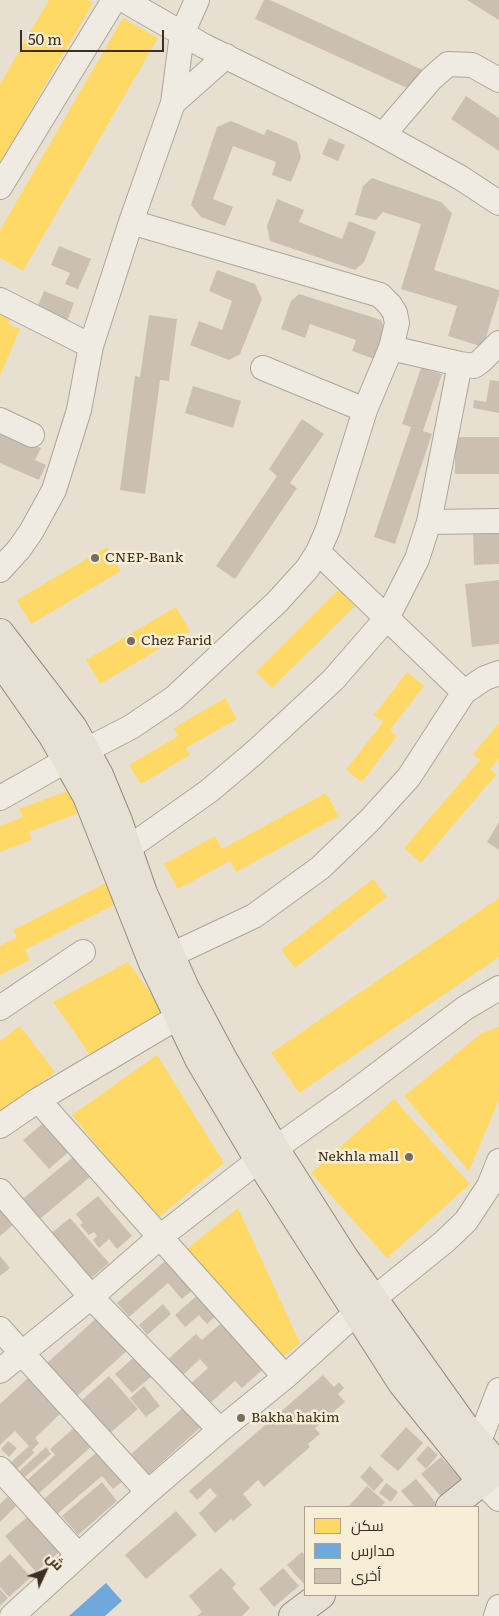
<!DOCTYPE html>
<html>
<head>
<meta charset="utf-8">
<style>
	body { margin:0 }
	#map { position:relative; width:499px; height:1616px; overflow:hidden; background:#e7e0d1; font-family:Literata,Cairo,serif }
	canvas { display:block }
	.legend { position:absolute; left:304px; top:1506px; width:175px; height:90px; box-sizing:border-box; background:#f7eed8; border:1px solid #ada18e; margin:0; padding:6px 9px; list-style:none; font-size:15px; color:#3d2e20 }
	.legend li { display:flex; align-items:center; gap:10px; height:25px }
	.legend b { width:25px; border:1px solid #ada18e }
	.north { position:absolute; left:20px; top:1546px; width:50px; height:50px; -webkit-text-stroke:4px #f7eed8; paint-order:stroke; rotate:47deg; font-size:14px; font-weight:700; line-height:20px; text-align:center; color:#3d2e20 }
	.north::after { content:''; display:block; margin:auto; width:18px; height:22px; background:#3d2e20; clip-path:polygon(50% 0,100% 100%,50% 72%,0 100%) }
	.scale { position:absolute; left:20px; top:30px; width:144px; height:22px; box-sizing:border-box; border:2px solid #3d2e20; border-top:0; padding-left:6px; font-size:15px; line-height:18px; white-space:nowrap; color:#3d2e20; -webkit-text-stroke:4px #f7eed8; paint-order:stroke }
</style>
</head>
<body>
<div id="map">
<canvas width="499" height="1616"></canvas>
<ul class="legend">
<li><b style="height:14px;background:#ffd966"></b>سكن</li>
<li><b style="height:14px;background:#6fa8dc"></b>مدارس</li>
<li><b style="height:14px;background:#cbbfb2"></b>أخرى</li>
</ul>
<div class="north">ش</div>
<div class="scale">50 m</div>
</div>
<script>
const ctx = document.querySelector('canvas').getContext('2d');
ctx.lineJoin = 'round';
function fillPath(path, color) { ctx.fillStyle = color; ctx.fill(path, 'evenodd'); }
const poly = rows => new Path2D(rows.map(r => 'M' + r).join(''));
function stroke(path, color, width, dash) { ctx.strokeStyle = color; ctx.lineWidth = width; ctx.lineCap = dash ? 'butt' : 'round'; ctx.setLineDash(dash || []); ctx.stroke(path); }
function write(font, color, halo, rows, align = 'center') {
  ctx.font = font + ' Literata,serif'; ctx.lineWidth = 5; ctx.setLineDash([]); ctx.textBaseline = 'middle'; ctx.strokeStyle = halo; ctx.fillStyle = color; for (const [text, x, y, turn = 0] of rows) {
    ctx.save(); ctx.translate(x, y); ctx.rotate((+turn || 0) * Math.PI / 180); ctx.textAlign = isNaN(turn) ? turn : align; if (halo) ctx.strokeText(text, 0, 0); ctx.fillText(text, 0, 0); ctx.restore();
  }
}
fillPath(poly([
	[49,0,88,0,93,3,0,163,0,84],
	[123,18,158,38,23,271,0,258,0,230],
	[0,310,12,315,8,324,20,329,0,376],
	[107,547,121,571,31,624,17,600],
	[339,589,355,606,272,688,256,672],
	[176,607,190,631,100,684,86,660],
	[407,672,424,686,390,730,397,736,362,782,346,770,383,722,374,715],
	[225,698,237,719,186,748,190,755,141,784,129,765,178,736,174,728],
	[499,723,499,759,490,769,496,775,421,863,404,848,480,760,473,754],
	[78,787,87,810,29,832,32,840,0,852,0,826,23,817,19,809],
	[326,793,339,816,236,872,230,861,178,889,164,864,215,836,222,849],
	[373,879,387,897,295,968,281,950],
	[112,880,122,901,25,950,30,960,0,975,0,946,17,937,13,930],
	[499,898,499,957,299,1093,271,1053],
	[128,962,166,1014,90,1055,53,1002],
	[20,1026,55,1072,0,1114,0,1041],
	[499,1027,499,1100,469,1171,404,1096,482,1033],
	[157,1055,224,1163,157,1219,72,1115],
	[394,1099,470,1184,387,1258,311,1173],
	[238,1208,300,1343,280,1360,183,1252]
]), '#ffd966');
fillPath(poly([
	[106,1583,122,1601,105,1616,69,1616]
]), '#6fa8dc');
fillPath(poly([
	[264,0,270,0,427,72,418,93,255,19],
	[467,0,499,0,499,20],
	[466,96,499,118,499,151,451,119],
	[231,121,264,135,267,129,297,142,301,157,291,182,272,175,276,162,233,146,213,199,233,207,225,226,201,217,191,205,217,127],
	[329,138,345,145,338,161,322,154],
	[372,178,441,202,452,213,434,270,499,290,499,295,483,347,448,336,457,306,401,289,421,224,383,212,376,220,355,215,363,186],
	[277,199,304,210,299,222,342,239,349,221,376,232,364,262,355,270,270,241,267,226],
	[59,246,91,259,78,289,65,284,70,273,51,265],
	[217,270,255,284,262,299,240,354,229,360,190,345,199,321,222,330,232,301,209,291],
	[44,291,74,303,65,327,34,315],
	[299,294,381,320,386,334,377,360,352,351,356,340,310,324,305,338,281,329,291,301],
	[149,315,177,319,169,381,160,380,145,494,120,490,135,376,140,377],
	[421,368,442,374,423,431,432,434,395,544,374,537,411,427,402,424],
	[490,380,499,381,499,413,473,408,474,400,486,402],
	[193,386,241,401,233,428,185,413],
	[302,419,324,434,290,483,297,488,235,579,216,566,277,476,269,469],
	[0,430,41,448,35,460,46,465,39,480,0,463],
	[455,437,499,437,499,474,455,474],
	[499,532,499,564,474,565,473,534],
	[499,580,499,644,472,647,465,584],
	[499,822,499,850,487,842],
	[47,1120,72,1149,49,1169,23,1140],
	[73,1157,90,1177,35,1223,18,1203],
	[98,1196,132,1236,117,1249,109,1239,99,1248,93,1240,97,1236,94,1232,89,1235,80,1225,83,1223,76,1214],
	[0,1198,20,1219,0,1236],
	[70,1218,109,1263,88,1281,49,1235],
	[172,1255,199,1285,182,1299,168,1283,129,1317,117,1303],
	[0,1256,10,1268,0,1276],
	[202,1291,220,1312,207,1324,199,1315,185,1327,175,1315],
	[163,1304,171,1314,147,1335,139,1325],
	[100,1315,130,1348,77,1396,47,1363],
	[227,1318,269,1364,242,1388,235,1381,208,1405,189,1385,208,1368,200,1359,182,1376,167,1360,196,1334,202,1340],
	[139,1353,157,1372,132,1393,115,1374],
	[323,1375,334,1387,339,1382,344,1388,338,1394,345,1402,315,1428,320,1434,308,1444,310,1447,264,1487,258,1480,243,1494,252,1505,233,1521,231,1519,215,1533,199,1513,217,1496,210,1488,197,1500,189,1491],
	[109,1376,138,1409,110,1433,82,1400],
	[28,1378,61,1413,35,1438,39,1443,32,1450,34,1453,15,1471,9,1464,29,1446,15,1431,0,1445,0,1404],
	[144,1386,160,1406,146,1417,130,1398],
	[185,1406,203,1425,149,1474,131,1454],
	[75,1427,92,1446,39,1493,27,1480,55,1455,50,1449],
	[406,1427,423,1443,398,1471,380,1456],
	[8,1441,17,1448,9,1457,1,1449],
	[428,1446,438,1455,426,1469,416,1459],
	[46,1447,51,1454,24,1478,18,1472],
	[98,1451,124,1480,113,1489,102,1476,56,1515,43,1500],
	[441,1457,467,1486,447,1503,421,1474],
	[370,1466,384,1480,374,1491,360,1477],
	[416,1479,437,1504,434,1507,415,1507,401,1491],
	[102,1482,117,1501,78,1535,62,1516],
	[386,1483,398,1492,391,1502,379,1493],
	[367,1486,385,1502,381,1507,348,1507],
	[7,1497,16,1506,0,1522,0,1504],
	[176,1511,197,1535,146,1579,125,1555],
	[32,1513,63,1549,36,1572,5,1536],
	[302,1552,305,1555,305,1583,304,1584,287,1565],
	[10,1554,31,1577,9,1597,0,1587,0,1563],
	[221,1568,236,1584,232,1588,250,1608,242,1616,197,1616,202,1612,189,1596],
	[283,1568,299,1586,274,1607,259,1589],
	[0,1589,8,1598,0,1606]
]), '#cbbfb2');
const minor = poly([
	[124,0,204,46,363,124,461,178,499,203],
	[173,103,226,56],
	[383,135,431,79,448,64,472,65,499,80],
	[0,187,114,0],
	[131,222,380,295,390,305,395,313,397,323,391,348,460,364,474,366,481,361,499,343],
	[0,300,91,346],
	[263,368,365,410],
	[0,420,32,435],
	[429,522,499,521],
	[318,552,464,692],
	[0,570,19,549,31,532,54,490,79,410,91,346,131,222,173,103,182,34,197,0],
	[0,798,67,760,131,727,174,698,277,602,307,569,318,552,328,529,365,410,391,348],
	[127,849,209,791,254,753,333,680,387,618,417,559,429,522,460,364],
	[154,963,254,916,320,868,370,820,409,777,464,692,485,678,499,673],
	[0,1008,83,952],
	[38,1100,285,1377],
	[0,1126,38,1100,195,1007],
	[0,1191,91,1297,220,1430],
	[0,1329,148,1492],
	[0,1371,91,1297,160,1237,259,1160,353,1093,465,1008,499,988],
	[478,1444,499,1390],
	[0,1469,78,1555],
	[482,1482,499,1499],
	[12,1616,148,1492,220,1430,285,1377,356,1313,444,1242,466,1221,489,1186,499,1161],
	[496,1616,499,1607]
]);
const major = poly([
	[0,633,73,728,99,775,118,821,143,893,185,988,224,1061,275,1149,345,1259,464,1426,499,1467],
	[0,660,53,736,87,796,153,963,199,1059,259,1160,402,1383,482,1482],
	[450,1507,495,1471],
	[293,1616,321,1595]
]);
stroke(minor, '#ada599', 26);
stroke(major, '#928b80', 30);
stroke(minor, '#efebe3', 24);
stroke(major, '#e6e1d4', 28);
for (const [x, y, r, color] of [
	[95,558,5,"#786c5e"],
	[131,641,5,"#786c5e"],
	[409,1157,5,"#786c5e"],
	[241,1418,5,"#786c5e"]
]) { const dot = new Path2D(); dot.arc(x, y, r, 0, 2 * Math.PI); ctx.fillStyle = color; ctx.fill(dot); stroke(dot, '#f7eed8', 2); }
write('14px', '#3d2e20', '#f7eed8', [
	["CNEP-Bank",105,558],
	["Chez Farid",141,641],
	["Nekhla mall",399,1157,"right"],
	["Bakha hakim",251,1418]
], 'left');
</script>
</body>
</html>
